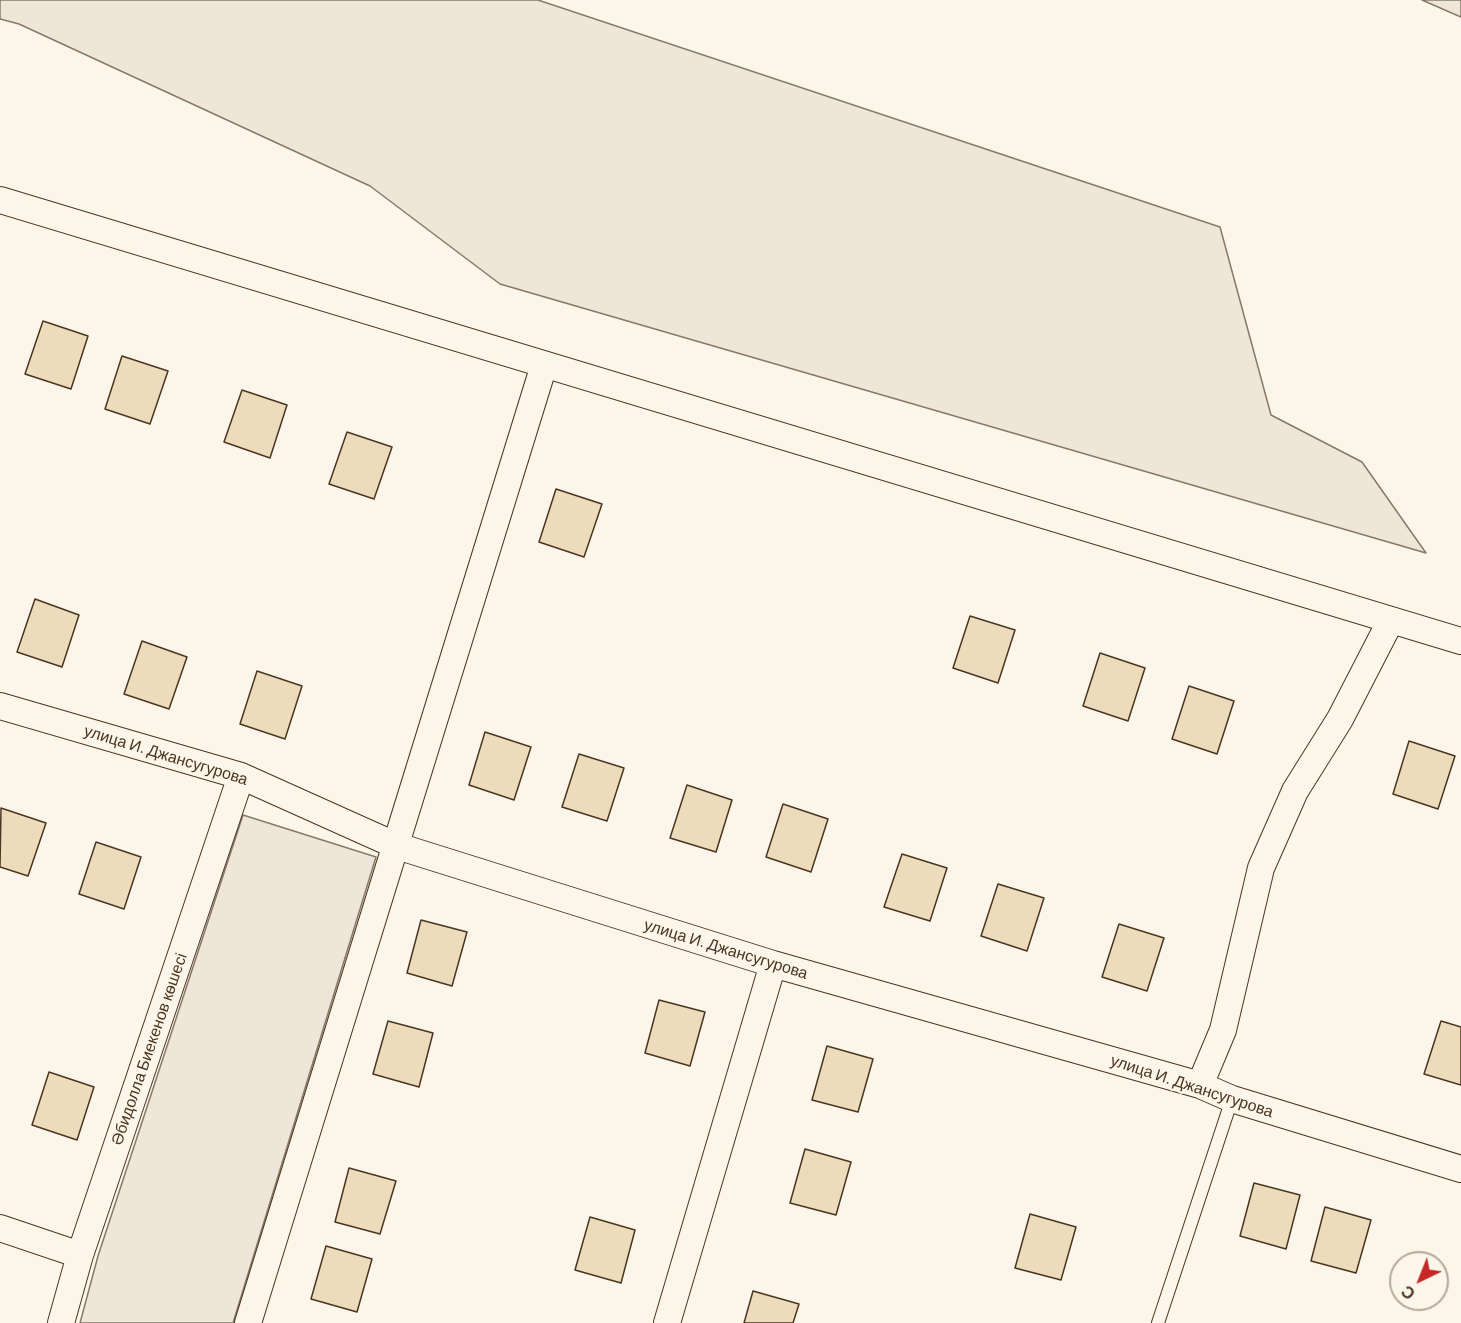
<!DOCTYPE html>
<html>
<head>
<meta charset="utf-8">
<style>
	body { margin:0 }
	#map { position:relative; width:1461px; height:1323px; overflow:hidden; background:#fbf6e9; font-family:Barlow,sans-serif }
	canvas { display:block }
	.north { position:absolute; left:1389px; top:1251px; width:60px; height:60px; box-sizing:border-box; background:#fbf6e9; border:2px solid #b4a999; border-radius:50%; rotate:223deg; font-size:16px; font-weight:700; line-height:24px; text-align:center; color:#4a3520 }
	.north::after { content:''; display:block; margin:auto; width:21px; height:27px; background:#c62828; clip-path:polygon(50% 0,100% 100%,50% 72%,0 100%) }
</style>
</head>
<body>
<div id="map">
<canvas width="1461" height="1323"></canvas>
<div class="north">С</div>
</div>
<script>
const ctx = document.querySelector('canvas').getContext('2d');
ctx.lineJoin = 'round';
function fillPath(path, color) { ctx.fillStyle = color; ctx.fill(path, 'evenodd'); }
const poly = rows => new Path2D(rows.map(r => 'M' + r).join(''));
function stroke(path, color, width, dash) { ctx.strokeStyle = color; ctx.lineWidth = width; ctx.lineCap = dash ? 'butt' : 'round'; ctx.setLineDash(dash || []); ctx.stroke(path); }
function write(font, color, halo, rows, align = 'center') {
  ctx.font = font + ' Barlow,sans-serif'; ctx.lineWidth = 4.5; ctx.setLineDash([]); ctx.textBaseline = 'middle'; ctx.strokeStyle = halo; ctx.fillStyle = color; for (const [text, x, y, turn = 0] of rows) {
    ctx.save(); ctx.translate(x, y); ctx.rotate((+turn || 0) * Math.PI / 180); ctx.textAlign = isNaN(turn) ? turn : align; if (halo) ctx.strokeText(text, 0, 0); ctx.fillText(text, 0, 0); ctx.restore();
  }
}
const green = poly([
	[0,0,538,0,1220,227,1271,415,1362,462,1426,553,500,284,370,186,19,24,0,19,0,0],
	[1422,0,1461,0,1461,17,1422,0],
	[243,815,376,857,233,1323,80,1323,98,1256,243,815]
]);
fillPath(green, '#ede6d9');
stroke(green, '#887966', 1.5);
const building = poly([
	[43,321,88,336,71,389,25,374,43,321],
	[122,356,168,371,150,424,105,409,122,356],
	[242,390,287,405,270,458,224,442,242,390],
	[347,432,392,447,374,499,329,484,347,432],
	[556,489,602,504,584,557,539,542,556,489],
	[35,599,79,615,62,667,17,652,35,599],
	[970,616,1015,630,998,683,953,668,970,616],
	[142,641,187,657,169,709,124,694,142,641],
	[1100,653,1145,668,1128,721,1083,706,1100,653],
	[257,671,302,686,285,739,240,724,257,671],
	[1189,686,1234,701,1217,754,1172,739,1189,686],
	[485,732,531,747,514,800,469,785,485,732],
	[1409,741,1455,756,1438,809,1393,794,1409,741],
	[579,754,624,768,607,821,562,807,579,754],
	[687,785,732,800,716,852,670,838,687,785],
	[783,804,828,819,811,872,766,857,783,804],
	[1,808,46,823,28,876,0,867,1,808],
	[96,842,141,857,124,909,79,894,96,842],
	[902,854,947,868,930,921,884,907,902,854],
	[998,884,1044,898,1027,951,981,936,998,884],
	[421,920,467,932,452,986,407,973,421,920],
	[1119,924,1164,938,1147,991,1102,977,1119,924],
	[659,1000,705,1012,690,1066,645,1053,659,1000],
	[388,1021,433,1033,419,1087,373,1074,388,1021],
	[1441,1021,1461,1027,1461,1085,1424,1074,1441,1021],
	[827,1046,873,1059,858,1112,812,1100,827,1046],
	[49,1072,94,1087,77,1140,32,1125,49,1072],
	[805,1149,851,1162,836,1215,790,1203,805,1149],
	[349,1168,396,1181,380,1234,335,1222,349,1168],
	[1254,1183,1300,1195,1286,1249,1240,1236,1254,1183],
	[1325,1207,1371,1220,1356,1273,1311,1261,1325,1207],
	[1030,1214,1076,1227,1061,1280,1015,1268,1030,1214],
	[590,1217,635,1230,621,1283,575,1270,590,1217],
	[326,1246,372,1259,357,1312,311,1299,326,1246],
	[753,1291,799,1304,793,1323,744,1323,753,1291]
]);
fillPath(building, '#ecdcbc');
stroke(building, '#4a3520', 1.5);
const lane = poly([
	[1158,1323,1232,1099]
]);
const street = poly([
	[0,200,1461,641],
	[0,706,241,776,397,846,773,964,1200,1085,1232,1099,1461,1169],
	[1200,1085,1223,1030,1261,868,1295,791,1340,719,1391,620],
	[0,1228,80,1255],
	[61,1323,80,1255,241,776],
	[248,1323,544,365],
	[667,1323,773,964]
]);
stroke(lane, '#4a3520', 14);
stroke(street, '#4a3520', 28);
stroke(lane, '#fbf6e9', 12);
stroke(street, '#fbf6e9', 26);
write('16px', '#4a3520', '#fbf6e9', [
	["улица И. Джансугурова",166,755,17],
	["улица И. Джансугурова",726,949,17],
	["Әбидолла Биекенов көшесі",149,1049,-71],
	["улица И. Джансугурова",1192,1086,18]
]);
</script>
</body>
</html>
